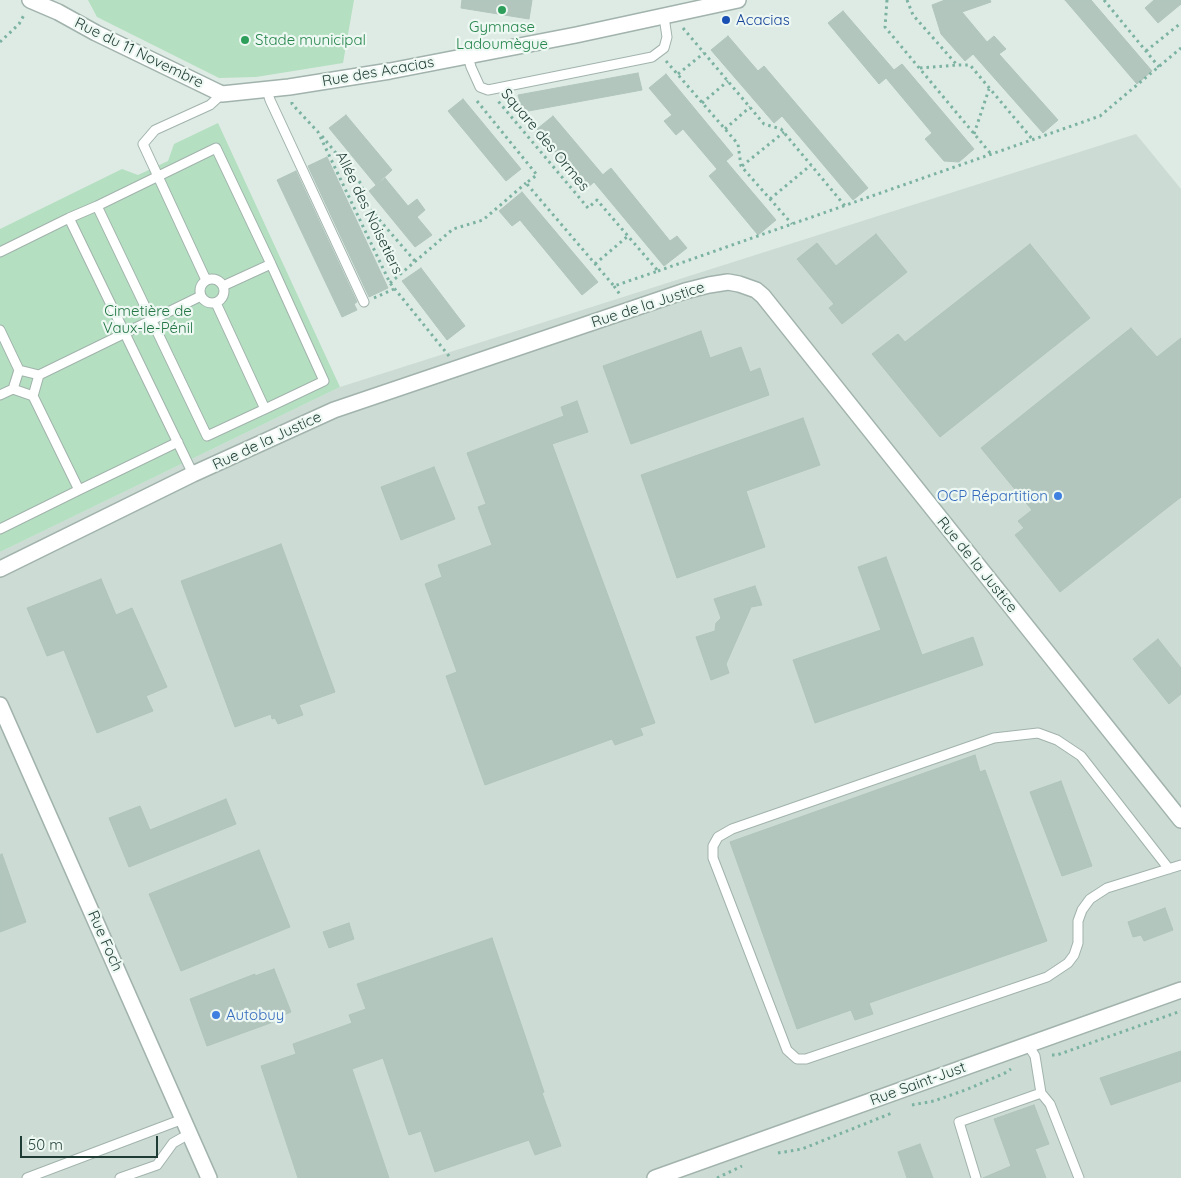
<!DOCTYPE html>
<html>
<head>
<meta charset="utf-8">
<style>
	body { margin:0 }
	#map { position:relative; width:1181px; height:1178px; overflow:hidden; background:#deebe5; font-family:Quicksand,sans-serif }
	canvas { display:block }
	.scale { position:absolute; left:20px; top:1136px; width:138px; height:22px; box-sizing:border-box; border:2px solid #1e3c34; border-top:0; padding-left:6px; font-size:15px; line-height:18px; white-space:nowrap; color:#1e3c34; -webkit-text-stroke:4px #eef8f3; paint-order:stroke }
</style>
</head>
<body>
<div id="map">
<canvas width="1181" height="1178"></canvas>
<div class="scale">50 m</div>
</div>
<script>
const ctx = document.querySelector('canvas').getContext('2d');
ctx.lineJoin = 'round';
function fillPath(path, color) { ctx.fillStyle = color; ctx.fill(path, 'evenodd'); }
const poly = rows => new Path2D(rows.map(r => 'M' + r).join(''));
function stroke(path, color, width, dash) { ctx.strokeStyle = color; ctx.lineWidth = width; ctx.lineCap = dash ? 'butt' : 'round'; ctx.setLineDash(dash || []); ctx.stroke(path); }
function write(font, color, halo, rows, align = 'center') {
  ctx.font = font + ' Quicksand,sans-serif'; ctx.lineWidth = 4.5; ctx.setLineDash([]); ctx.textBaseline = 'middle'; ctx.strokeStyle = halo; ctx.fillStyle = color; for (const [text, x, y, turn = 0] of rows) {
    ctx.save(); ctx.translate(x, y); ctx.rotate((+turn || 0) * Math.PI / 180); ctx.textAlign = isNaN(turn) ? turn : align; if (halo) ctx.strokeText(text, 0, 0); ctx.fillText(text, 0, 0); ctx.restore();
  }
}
fillPath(poly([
	[1136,134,1181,189,1181,1178,0,1178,0,552,340,387]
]), '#ccdbd4');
fillPath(poly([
	[88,0,354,0,343,63,256,77,219,78,97,17],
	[218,123,340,387,0,552,0,229,122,169,138,175,168,161,174,144]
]), '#b4dfc0');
const building = poly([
	[462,0,532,0,529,19,461,8,462,0],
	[945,0,990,0,991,2,962,12,987,42,994,36,1006,49,999,54,1058,120,1043,133,973,54,965,61,941,34,932,5,945,0],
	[1065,0,1091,0,1152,71,1137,84,1065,0],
	[1154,0,1181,0,1181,4,1158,23,1145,8,1154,0],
	[843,11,894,70,902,64,974,149,959,162,944,161,925,139,932,133,886,78,879,84,828,23,843,11],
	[728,36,758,71,764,66,868,188,853,200,782,116,774,123,711,50,728,36],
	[638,73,642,90,523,112,518,95,638,73],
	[666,74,733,155,726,161,776,220,758,235,709,176,717,169,683,129,676,135,664,121,672,115,649,88,666,74],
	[463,99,521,169,506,181,448,111,463,99],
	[346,115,392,170,376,185,329,128,346,115],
	[553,116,603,175,600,177,611,168,670,241,677,236,687,248,664,266,594,182,586,189,537,129,553,116],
	[327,157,388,288,369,297,308,166,327,157],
	[296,171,357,302,354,304,357,310,342,317,277,180,296,171],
	[385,178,408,206,417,199,425,210,417,217,432,235,415,247,369,191,385,178],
	[522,192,598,282,582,295,520,220,512,226,499,211,522,192],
	[876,234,907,272,842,324,829,308,834,304,797,259,817,243,836,266,876,234],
	[1030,244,1090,318,940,437,872,354,898,334,905,342,1030,244],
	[421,268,465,326,447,340,402,281,421,268],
	[1131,328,1157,357,1181,338,1181,497,1060,592,1015,535,1024,528,1018,521,1032,510,981,448,1131,328],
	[701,331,710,358,741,347,750,372,760,368,769,395,631,444,603,366,701,331],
	[577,401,588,432,552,444,655,723,640,728,643,735,615,745,612,739,485,785,446,676,457,672,425,584,442,577,438,565,492,545,478,507,486,504,467,453,564,416,561,407,577,401],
	[803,418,820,465,746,491,765,547,677,578,641,475,803,418],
	[434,467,455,519,401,540,381,487,434,467],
	[281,544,335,692,299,705,303,715,278,724,275,718,272,719,271,714,235,727,181,581,281,544],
	[886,557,922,655,973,637,983,665,815,723,793,660,881,630,858,567,886,557],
	[101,579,116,615,132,608,167,687,146,696,153,711,97,733,64,650,47,656,27,608,101,579],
	[755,586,762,605,751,607,726,664,729,673,711,680,696,637,715,631,716,623,721,618,714,599,755,586],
	[1158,639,1181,668,1181,694,1169,704,1133,659,1158,639],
	[975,755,980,772,985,770,1047,941,869,1003,873,1014,855,1020,851,1010,797,1029,730,842,975,755],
	[1061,781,1092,866,1062,876,1030,792,1061,781],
	[226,799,236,824,129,867,109,818,140,806,150,830,226,799],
	[259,850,290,927,181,971,149,894,259,850],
	[2,854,26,922,0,932,0,855,2,854],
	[1165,908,1173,930,1144,941,1141,935,1133,937,1128,922,1165,908],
	[349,923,354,939,329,948,323,932,349,923],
	[492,938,544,1092,542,1093,561,1146,535,1155,529,1140,435,1172,421,1131,409,1135,383,1058,352,1069,389,1178,298,1178,261,1066,296,1054,293,1044,352,1023,349,1015,366,1009,357,984,492,938],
	[274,969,291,1012,272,1020,273,1022,207,1046,190,999,255,974,255,976,274,969],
	[1181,1051,1181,1081,1111,1105,1100,1078,1181,1051],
	[1034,1105,1049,1144,1035,1149,1046,1178,983,1178,1011,1166,994,1119,1034,1105],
	[920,1144,933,1178,907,1178,898,1152,920,1144]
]);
fillPath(building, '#b3c6be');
stroke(building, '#b0c5bc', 1);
const service = poly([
	[468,56,471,67,480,87,488,90,652,57,664,48,667,37,664,17],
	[267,90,270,100,364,302],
	[97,206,207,436,265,409],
	[69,218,97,206,216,148,271,264,223,286],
	[0,252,69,218,193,474],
	'200 291a12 12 0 1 1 24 0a12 12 0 1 1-24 0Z',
	[206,280,143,144,155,130,210,105,222,94],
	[216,303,265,409,324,381,271,264],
	[0,330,19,370],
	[39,375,201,296],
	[0,395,13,389],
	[33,396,13,389,19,370,39,375,33,396,79,490,178,442],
	[0,529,79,490],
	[1169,869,1081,756,1057,740,1038,733,994,738,732,829,718,837,713,846,713,858,787,1050,797,1059,806,1059,1047,977,1068,963,1074,955,1078,943,1078,921,1082,910,1090,899,1107,888,1181,865],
	[1041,1093,1050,1104,1079,1178],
	[27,1178,183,1119],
	[120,1178,157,1165,173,1143,189,1134],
	[976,1178,959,1122,1041,1093,1035,1056,1028,1045]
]);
const minor = poly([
	[30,0,58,12,96,33,222,94,289,87,390,71,576,35,738,0],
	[0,569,193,474,334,410,685,291,709,285,728,282,739,284,756,290,763,296,1181,820],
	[0,705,209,1178]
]);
const tertiary = poly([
	[655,1178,1181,990]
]);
stroke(service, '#a1b3ac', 11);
stroke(minor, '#a1b3ac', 18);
stroke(tertiary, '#a1b3ac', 18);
stroke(poly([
	[887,0,885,27,991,154],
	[907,0,913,15,957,65,970,65,1033,140],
	[1104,0,1159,67],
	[683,28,764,124,781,129,845,206],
	[0,42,19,24,24,15],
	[1146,51,1181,23],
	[666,61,738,144,741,166,792,224],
	[920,68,957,65],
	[678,74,704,53],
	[477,101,537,175,526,183,614,286,658,271,597,200,588,208,498,101],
	[292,102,292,104,318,132,390,283,449,356],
	[702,103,728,81],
	[725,129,750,107],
	[974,134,989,89],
	[322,136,362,185,363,201,415,261],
	[742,166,784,132],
	[770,199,811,165],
	[595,264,628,236],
	[658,271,1100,116,1181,48],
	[390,283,453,229,483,220,526,183],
	[614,286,621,296],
	[374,298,394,289],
	[1052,1055,1057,1055,1181,1011],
	[912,1105,934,1101,968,1089,1005,1073,1011,1069],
	[778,1153,802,1149,892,1113],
	[717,1178,742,1166]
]), '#7bb2a1', 3, [2.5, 4]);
stroke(service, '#fff', 9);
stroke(minor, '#fff', 15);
stroke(tertiary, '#fff', 15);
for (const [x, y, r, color] of [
	[502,10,5,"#2e9e5b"],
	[726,20,5,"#1a4fb4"],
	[245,40,5,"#2e9e5b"],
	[1058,496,5,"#3f7fe0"],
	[216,1015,5,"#3f7fe0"]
]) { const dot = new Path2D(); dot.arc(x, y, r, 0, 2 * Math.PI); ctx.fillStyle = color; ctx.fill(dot); stroke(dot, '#eef8f3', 2); }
write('15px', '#164399', '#eef8f3', [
	["Acacias",736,20]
], 'left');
write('15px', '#27864d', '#eef8f3', [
	["Gymnase",502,27],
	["Ladoumègue",502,44],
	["Stade municipal",255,40,"left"]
]);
write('15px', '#1e3c34', '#eef8f3', [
	["Rue du 11 Novembre",139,53,26],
	["Rue des Acacias",378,72,-10],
	["Square des Ormes",545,140,50],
	["Allée des Noisetiers",369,213,64],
	["Rue de la Justice",648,305,-18],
	["Rue de la Justice",267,441,-25],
	["Rue de la Justice",977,565,51],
	["Rue Foch",105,941,66],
	["Rue Saint-Just",918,1084,-20]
]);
write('15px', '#247745', '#eef8f3', [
	["Cimetière de",148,311],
	["Vaux-le-Pénil",148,328]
]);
write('15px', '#366cbe', '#eef8f3', [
	["OCP Répartition",1048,496],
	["Autobuy",226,1015,"left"]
], 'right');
</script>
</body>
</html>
